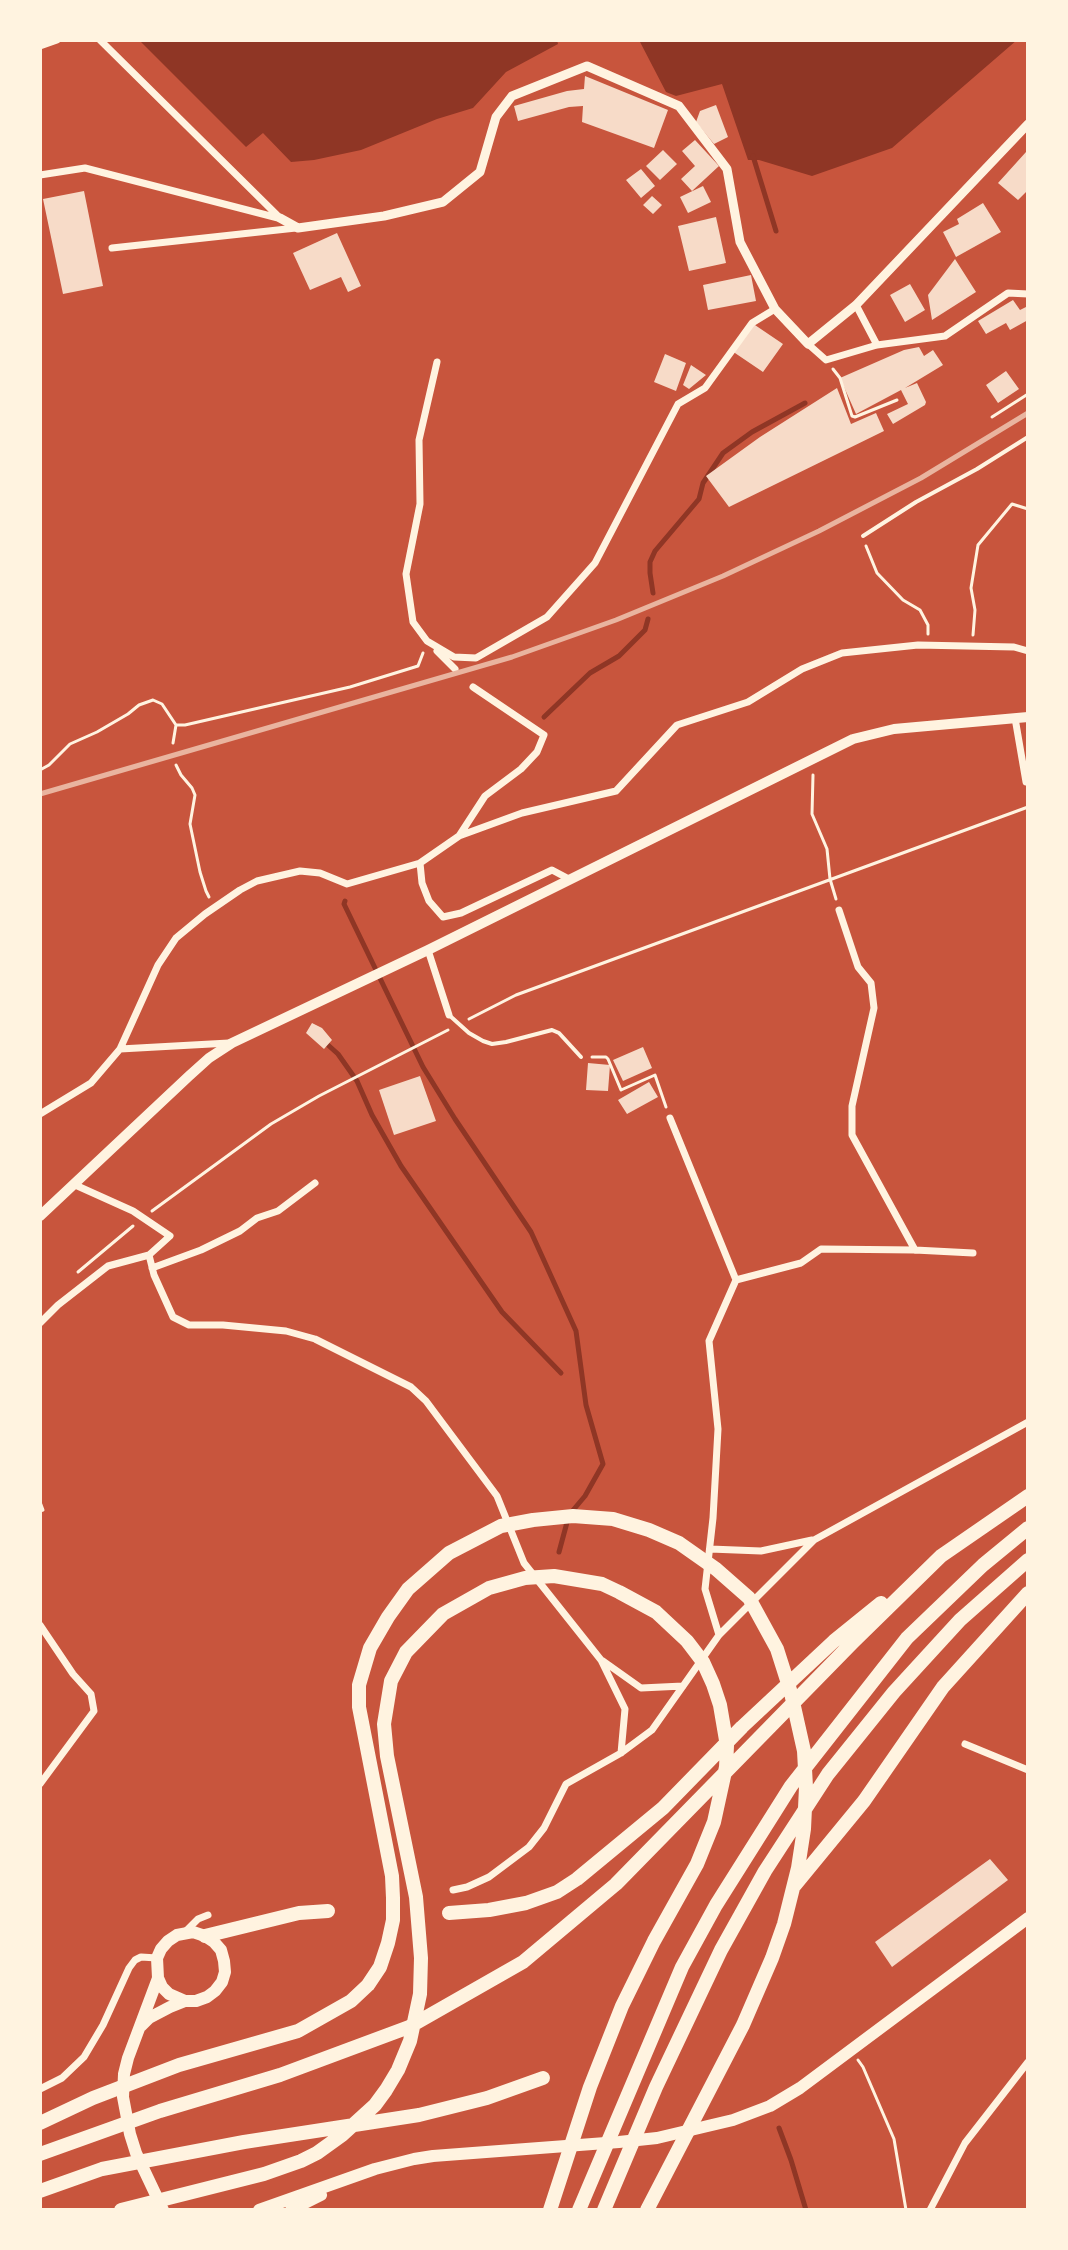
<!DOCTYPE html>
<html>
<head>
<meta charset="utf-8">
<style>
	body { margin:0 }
	#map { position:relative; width:1068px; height:2250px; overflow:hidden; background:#c8553d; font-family:Karla,sans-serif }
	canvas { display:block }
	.frame { position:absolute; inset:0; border:42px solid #fff3e0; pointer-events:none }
</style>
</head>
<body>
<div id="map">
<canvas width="1068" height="2250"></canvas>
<div class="frame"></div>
</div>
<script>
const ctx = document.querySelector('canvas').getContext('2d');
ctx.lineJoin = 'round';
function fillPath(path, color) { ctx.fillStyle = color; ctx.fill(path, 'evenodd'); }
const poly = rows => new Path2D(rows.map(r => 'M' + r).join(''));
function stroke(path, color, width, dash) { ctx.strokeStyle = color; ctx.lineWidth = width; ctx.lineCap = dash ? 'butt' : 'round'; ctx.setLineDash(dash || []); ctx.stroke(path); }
fillPath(poly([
	[139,40,557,40,558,44,506,72,473,108,437,119,361,150,314,160,291,162,263,133,246,147],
	[639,40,1017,40,892,148,812,176,759,160,748,160,722,84,676,96,666,92]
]), '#8f3625');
stroke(poly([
	[753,156,776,231],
	[653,593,650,573,650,562,655,551,699,499,703,483,723,453,752,432,805,403],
	[544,717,590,673,619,656,645,630,648,619],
	[345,901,344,904,423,1067,455,1119,531,1232,576,1331,586,1405,603,1464,585,1496,569,1515,559,1552],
	[328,1045,338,1054,357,1081,372,1115,401,1166,502,1312,561,1373],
	[779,2128,791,2160,806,2210]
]), '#8f3625', 5);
fillPath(poly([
	[585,76,668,110,654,148,582,122,583,106,569,107,518,121,514,106,567,91,584,89],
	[716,105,728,137,714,144,696,122,700,111],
	[695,140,719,166,692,191,681,179,695,166,682,151],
	[663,150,677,164,660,180,646,166],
	[1026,152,1028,153,1028,190,1018,200,998,183],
	[641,169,655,186,641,198,626,180],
	[703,186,711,202,688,213,680,197],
	[84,191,103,286,63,294,43,199],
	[652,196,662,205,653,214,643,205],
	[983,203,1001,232,956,257,943,232,959,224,957,219],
	[716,217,726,263,689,271,678,226],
	[337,233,361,286,348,292,341,277,310,290,293,253],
	[955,259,976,292,932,320,928,295],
	[751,275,756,301,708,310,703,285],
	[910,284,925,310,905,322,890,295],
	[1013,300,1020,310,1028,306,1028,320,1010,330,1006,323,986,334,978,321],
	[752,323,783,344,763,372,732,351],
	[919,347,924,356,933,350,943,365,905,388,917,383,926,402,925,405,893,424,887,414,908,404,901,390,856,414,840,378,904,350],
	[665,354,686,363,676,391,654,382],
	[691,365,706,375,689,389,683,385],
	[1006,371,1019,389,998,403,986,385],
	[837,388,851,424,876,413,884,431,729,507,706,476,760,437],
	[312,1023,322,1028,332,1040,324,1049,306,1033],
	[643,1047,652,1068,623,1081,613,1060],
	[588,1063,610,1065,608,1091,586,1090],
	[420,1076,436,1121,394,1135,379,1090],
	[649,1082,658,1097,627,1114,618,1100],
	[990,1859,1008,1880,892,1967,875,1942]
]), '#f7dbc8');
stroke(poly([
	[833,369,840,378,852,416,855,417,897,400],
	[992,417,1028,394],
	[866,546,877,573,903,600,920,610,928,625,928,634],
	[973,635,975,610,971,588,978,545,1012,504,1028,509],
	[173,743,176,725,185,725,350,687,418,666,423,653],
	[176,765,181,775,192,788,195,795,190,824,200,872,206,891,209,897],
	[40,770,49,765,70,744,97,732,128,714,139,705,153,700,162,704,176,725],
	[813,775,812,814,827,849,830,879,836,899],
	[469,1019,516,995,1028,807],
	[592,1057,606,1057,608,1059,621,1090,655,1075,666,1107],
	[152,1211,271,1124,319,1096,448,1030],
	[78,1272,133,1226],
	[40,1502,43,1510,40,1511],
	[858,2060,863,2067,894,2139,906,2210]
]), '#fff3e0', 3);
stroke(poly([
	[863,536,916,502,977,469,1028,437],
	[449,1015,469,1033,483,1041,492,1044,506,1042,552,1030,559,1033,581,1057]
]), '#fff3e0', 4);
stroke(poly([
	[100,40,280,218],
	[40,46,57,40],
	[40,175,85,168,278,218],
	[112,248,296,228],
	[856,305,877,345],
	[808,344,826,360,877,345,945,336,1008,293,1028,294],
	[437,362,419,440,420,504,406,574,413,622,427,641,454,657,476,658,547,617,595,563,678,404,705,388,752,323,775,309],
	[437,651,455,669],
	[473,687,544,735,537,752,521,769,485,796,459,836,420,863,422,883,429,901,443,917,461,913,552,870,569,879],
	[1015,718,1026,782],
	[459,836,522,813,616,791,677,725,748,702,802,669,842,653,918,645,1014,647,1028,651],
	[839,910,858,967,871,983,874,1008,852,1106,852,1135,915,1250],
	[428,950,449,1015],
	[120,1049,158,965,176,938,205,914,240,890,257,881,300,871,320,873,347,884,420,863],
	[40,1114,91,1083,120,1049,229,1043],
	[670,1118,736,1280],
	[73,1184,133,1211,170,1236,149,1255,154,1275,173,1317,189,1325,223,1325,286,1331,315,1339,411,1387,426,1401,497,1496,524,1563,601,1660,625,1709,621,1753],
	[152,1268,201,1250,240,1231,257,1218,278,1211,315,1183],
	[40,1323,58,1305,108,1266,149,1255],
	[710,1549,761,1551,812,1540],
	[40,1625,73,1674,91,1694,94,1711,40,1784],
	[719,1635,705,1589,713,1518,718,1429,709,1341,736,1280,801,1263,821,1249,915,1250,973,1253],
	[603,1661,641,1688,683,1686],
	[965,1744,1028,1770],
	[453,1890,467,1887,489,1877,529,1847,544,1828,566,1784,621,1753,652,1730,719,1635,814,1540,1028,1422],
	[185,1932,198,1919,208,1915],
	[40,2089,62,2078,84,2057,103,2025,129,1968,135,1960,141,1957,157,1958],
	[930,2210,965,2143,1028,2062]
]), '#fff3e0', 7);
stroke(poly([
	[280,218,298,228,384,216,443,202,480,172,496,117,512,96,587,66,679,106,727,169,740,242,775,309,808,344,856,305,1028,124]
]), '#fff3e0', 9);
stroke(poly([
	[40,1216,189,1076,209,1058,232,1043,428,950,853,739,894,729,1028,717]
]), '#fff3e0', 10);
stroke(poly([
	[158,1978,128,2058,124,2074,123,2097,130,2134,136,2153,163,2210],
	[141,2026,149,2018,170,2007,185,2001,196,2001,207,1997,215,1991,222,1982,225,1972,224,1961,221,1950,214,1942,205,1936,193,1932,177,1935,168,1941,161,1949,157,1958,158,1978,162,1987,169,1994,185,2001],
	[259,2210,375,2169,414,2159,433,2156,619,2142,657,2138,733,2120,770,2106,800,2088,1028,1918],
	[291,2210,321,2195]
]), '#fff3e0', 12);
stroke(poly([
	[795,1885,864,1801,943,1687,1028,1593],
	[449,1913,489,1910,526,1903,557,1892,577,1879,663,1808,742,1727,834,1641,881,1603],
	[205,1936,299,1913,328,1911],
	[40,2123,93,2098,179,2065,298,2031,351,2001,368,1985,380,1967,388,1943,393,1920,393,1898,392,1876,359,1707,359,1685,370,1648,388,1617,408,1589,449,1553,501,1526,533,1520,573,1516,613,1519,649,1530,679,1543,716,1569,749,1598,777,1649,791,1693,804,1751,806,1787,804,1829,798,1868,784,1924,772,1958,743,2025,647,2210],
	[40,2154,160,2111,280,2075,409,2027,523,1962,616,1884,853,1642,941,1556,1028,1496],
	[40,2191,102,2169,244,2142,419,2115,487,2098,543,2078],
	[121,2210,264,2174,301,2161,317,2153,342,2135,375,2105,386,2090,398,2070,410,2041,420,1994,421,1958,416,1897,387,1756,384,1724,391,1681,406,1652,443,1614,489,1588,525,1578,554,1576,602,1584,619,1592,656,1612,687,1641,703,1662,713,1684,720,1705,727,1746,726,1767,714,1822,697,1864,654,1941,622,2006,590,2087,550,2210],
	[579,2210,682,1967,716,1905,791,1786,907,1638,983,1565,1028,1528],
	[604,2210,656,2087,721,1950,765,1871,828,1774,894,1692,960,1620,1028,1560]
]), '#fff3e0', 14);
stroke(poly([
	[40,794,512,657,616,620,723,576,819,531,921,478,1028,413]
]), '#e9b49f', 5);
</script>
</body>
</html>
